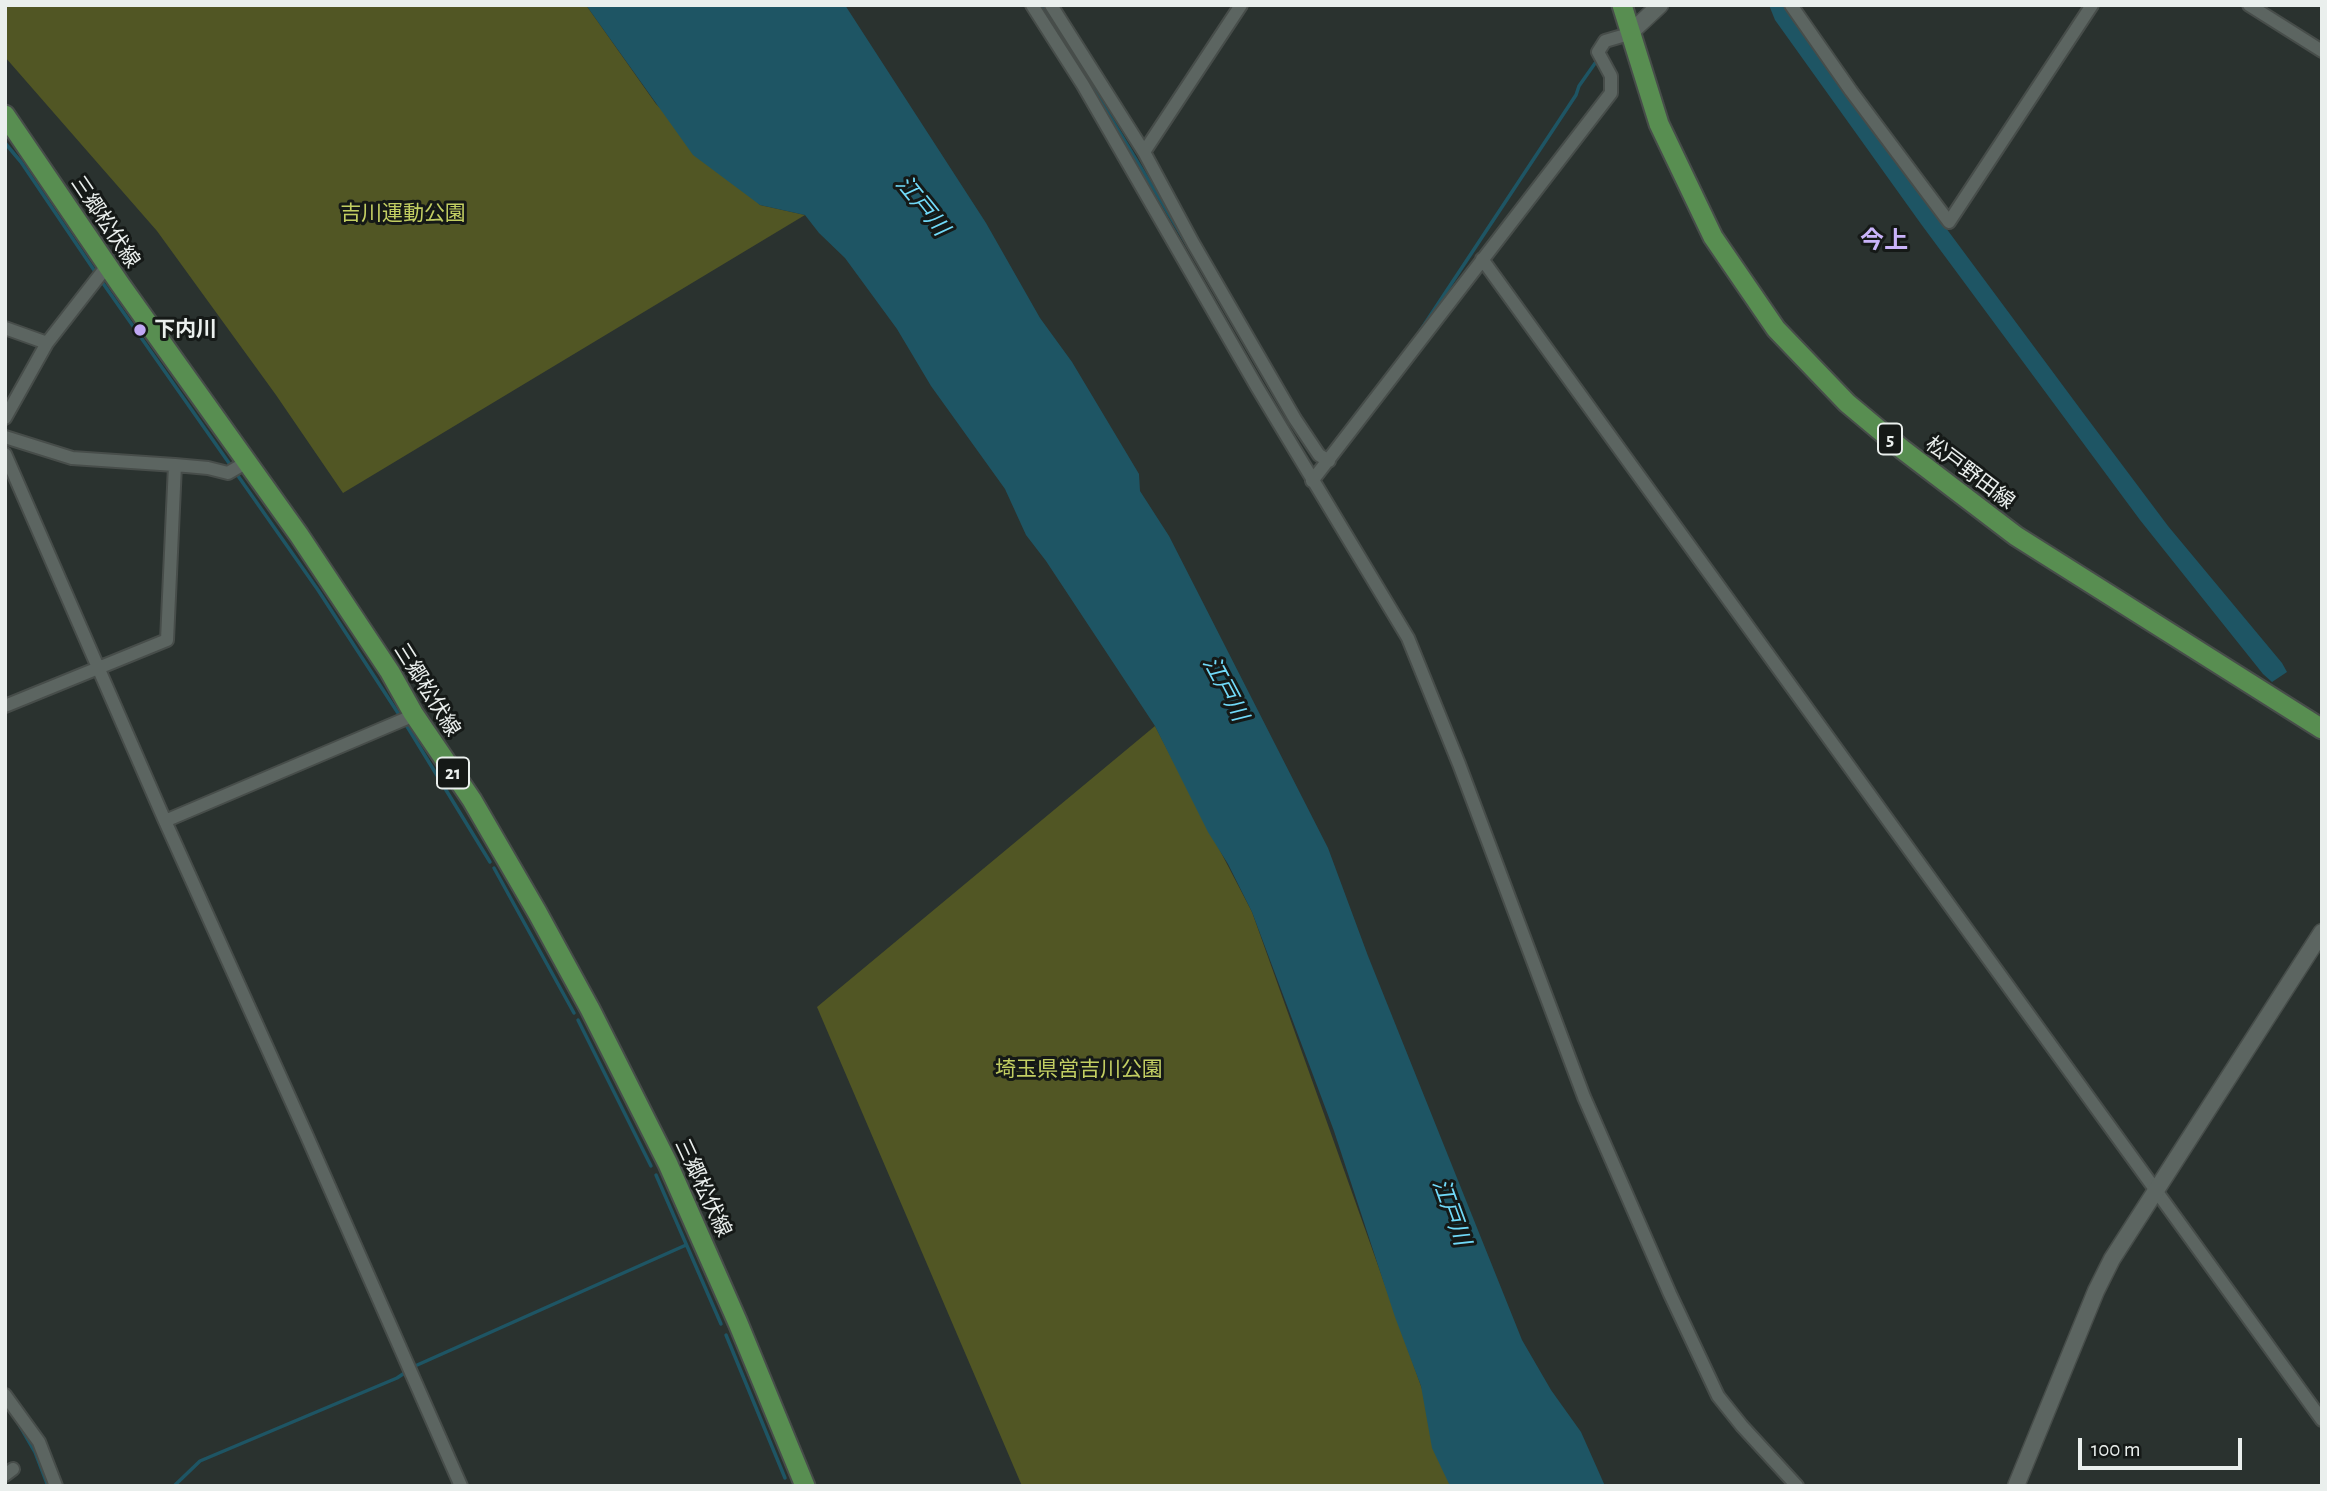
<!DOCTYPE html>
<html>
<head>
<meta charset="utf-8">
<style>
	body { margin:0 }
	#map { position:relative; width:2327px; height:1491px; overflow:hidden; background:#2a322f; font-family:"Alegreya Sans",sans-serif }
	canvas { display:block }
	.frame { position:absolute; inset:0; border:7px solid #eaefed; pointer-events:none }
	.scale { position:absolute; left:2078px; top:1438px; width:164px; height:32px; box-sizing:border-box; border:4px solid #eaefed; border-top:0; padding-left:9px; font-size:21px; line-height:24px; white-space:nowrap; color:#eaefed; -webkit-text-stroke:5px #151917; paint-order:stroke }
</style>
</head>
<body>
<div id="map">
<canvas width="2327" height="1491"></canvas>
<div class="frame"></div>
<div class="scale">100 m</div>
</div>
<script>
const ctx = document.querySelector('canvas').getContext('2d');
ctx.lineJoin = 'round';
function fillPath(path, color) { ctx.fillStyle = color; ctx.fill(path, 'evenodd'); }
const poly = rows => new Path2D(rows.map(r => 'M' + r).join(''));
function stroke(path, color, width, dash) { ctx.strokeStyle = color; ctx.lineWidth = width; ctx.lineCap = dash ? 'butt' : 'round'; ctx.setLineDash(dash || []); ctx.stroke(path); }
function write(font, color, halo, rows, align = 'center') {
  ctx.font = font + ' "Alegreya Sans","Noto Sans JP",sans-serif'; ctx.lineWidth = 6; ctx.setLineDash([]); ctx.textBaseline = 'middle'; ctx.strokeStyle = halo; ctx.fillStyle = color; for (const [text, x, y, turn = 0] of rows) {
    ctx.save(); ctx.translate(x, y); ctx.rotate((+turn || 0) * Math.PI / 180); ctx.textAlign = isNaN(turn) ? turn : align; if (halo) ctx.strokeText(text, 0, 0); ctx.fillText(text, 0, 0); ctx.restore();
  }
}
fillPath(poly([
	[5,5,586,5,656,104,760,205,805,215,343,493,276,395,157,231,5,57],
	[1155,726,1252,912,1421,1386,1460,1486,1022,1486,817,1007]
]), '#515624');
fillPath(poly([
	[586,5,845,5,986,223,1040,318,1072,362,1139,474,1140,491,1169,536,1328,848,1368,956,1522,1340,1551,1390,1581,1432,1605,1486,1450,1486,1432,1448,1421,1386,1395,1317,1334,1131,1252,912,1228,864,1208,832,1155,726,1046,561,1026,535,1005,489,931,386,897,329,845,258,819,233,805,215,760,205,693,155],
	[1769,5,1786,5,1791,16,1854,104,2081,410,2168,526,2282,663,2287,672,2272,682,2263,674,2140,520,1921,224,1775,20]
]), '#1e5564');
stroke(poly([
	[1043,5,1188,246],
	[5,143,21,162,96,273],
	[100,279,318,590,398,713],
	[1420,331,1576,95,1579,86,1598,59],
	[405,723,490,862],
	[494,868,574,1013],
	[578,1020,651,1166],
	[656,1175,721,1324],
	[726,1335,785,1478],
	[17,1421,35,1452,48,1486],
	[174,1486,200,1461,397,1378,415,1366,686,1245]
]), '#1e5564', 3.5);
const minor = poly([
	[1032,5,1083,85,1257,387,1408,638,1459,764,1584,1097,1670,1294,1718,1396,1742,1426,1797,1486],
	[1051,5,1144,152,1193,243,1295,419,1319,455,1329,461],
	[1791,5,1851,91,1949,222,2092,5],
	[2249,5,2322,51],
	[1144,152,1241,5],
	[1482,259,2322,1420],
	[5,328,47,343],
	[5,418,47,343,107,266],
	[5,437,72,458,175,465,208,468,228,473,247,462],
	[5,454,165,821,306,1134,461,1486],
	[1312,481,1611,93,1611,76,1598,52,1605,41,1629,34],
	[5,706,167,640,175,465],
	[165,821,405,719,413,713],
	[5,1395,39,1442,56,1486],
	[5,1475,13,1469]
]);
const tertiary = poly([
	[1629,34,1660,5],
	[2016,1486,2096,1291,2112,1259,2322,932]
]);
const primary = poly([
	[1622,5,1659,124,1713,237,1776,329,1847,403,1902,449,2016,536,2322,729],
	[5,115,120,284,299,535,390,672,413,713,472,800,537,912,590,1009,668,1164,738,1323,805,1486]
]);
stroke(minor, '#474d4a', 16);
stroke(tertiary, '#474d4a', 19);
stroke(primary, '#474d4a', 23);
stroke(minor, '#5c6561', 12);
stroke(tertiary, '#5c6561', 16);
stroke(primary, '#588e51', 19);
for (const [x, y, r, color] of [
	[140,330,7,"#c0a8f4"]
]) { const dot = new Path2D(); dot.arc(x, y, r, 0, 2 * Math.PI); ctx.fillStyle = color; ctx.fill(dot); stroke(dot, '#151917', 2.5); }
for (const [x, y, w] of [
	[1890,439,24],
	[453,773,32]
]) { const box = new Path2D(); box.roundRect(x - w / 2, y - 15.5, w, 31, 5); ctx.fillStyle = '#151917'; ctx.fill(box); stroke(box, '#eaefed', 2); }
write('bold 19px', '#eaefed', null, [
	["5",1890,439],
	["21",453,773]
]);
write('21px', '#c2ce62', '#151917', [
	["吉川運動公園",403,214],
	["埼玉県営吉川公園",1079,1070]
]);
write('21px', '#eaefed', '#151917', [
	["三郷松伏線",105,222,56],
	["松戸野田線",1970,473,37],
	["三郷松伏線",427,690,58],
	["三郷松伏線",703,1188,65]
]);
write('bold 21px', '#eaefed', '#151917', [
	["下内川",154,330]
], 'left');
write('italic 23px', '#71daf9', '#151917', [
	["江戸川",922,206,51],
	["江戸川",1225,689,62],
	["江戸川",1451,1212,70]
]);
write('bold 24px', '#c9b3f9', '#151917', [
	["今上",1884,241]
]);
</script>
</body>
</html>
